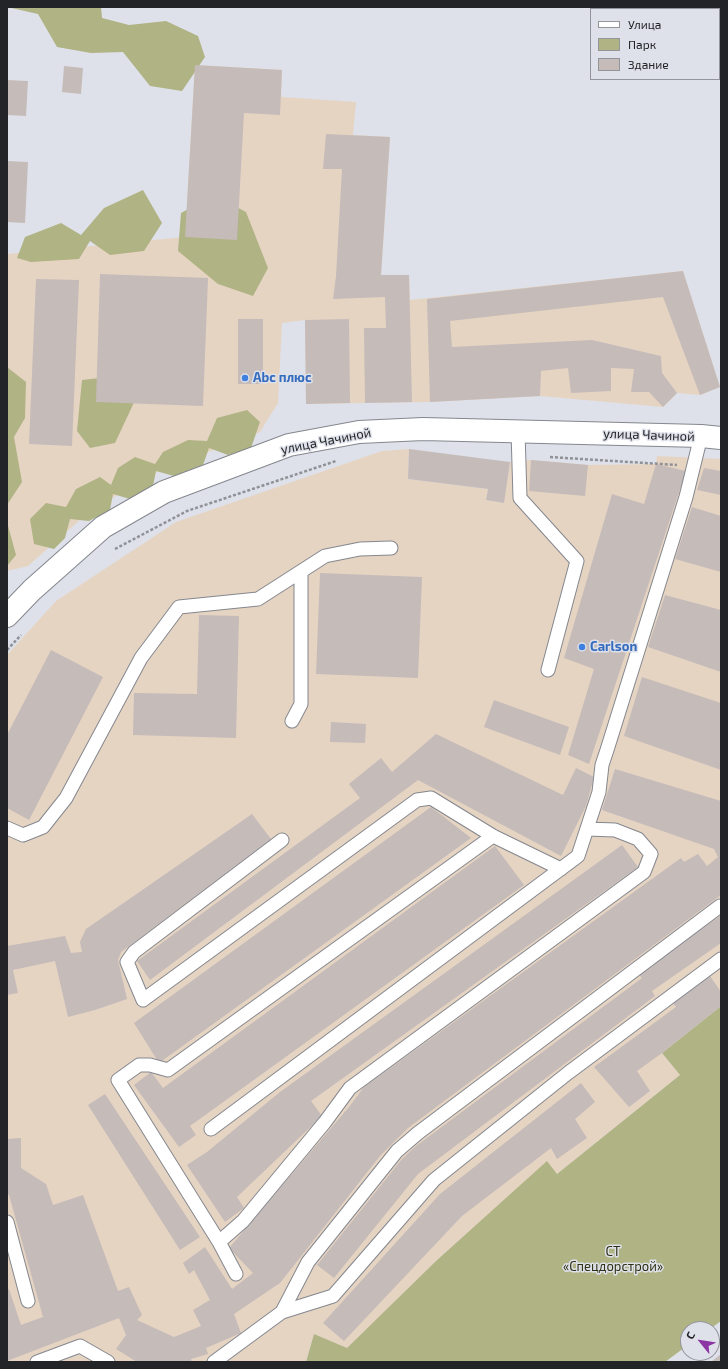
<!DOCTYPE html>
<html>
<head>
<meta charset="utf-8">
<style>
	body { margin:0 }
	#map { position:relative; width:728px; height:1369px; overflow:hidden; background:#dee1e9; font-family:"Exo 2",sans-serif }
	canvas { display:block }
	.frame { position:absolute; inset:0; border:8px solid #222427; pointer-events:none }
	.legend { position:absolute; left:590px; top:8px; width:130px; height:72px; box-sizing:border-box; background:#dee1e9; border:1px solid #93959b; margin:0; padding:5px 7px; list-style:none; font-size:12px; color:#222427 }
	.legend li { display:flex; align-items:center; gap:8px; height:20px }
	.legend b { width:20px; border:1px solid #93959b }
	.north { position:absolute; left:680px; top:1321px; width:40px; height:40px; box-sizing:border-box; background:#dee1e9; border:1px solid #93959b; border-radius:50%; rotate:300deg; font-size:11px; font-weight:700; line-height:16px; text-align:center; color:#222427 }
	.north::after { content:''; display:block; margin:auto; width:14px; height:18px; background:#8c36a4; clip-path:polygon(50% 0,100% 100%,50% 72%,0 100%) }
</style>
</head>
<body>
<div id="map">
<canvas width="728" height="1369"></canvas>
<div class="frame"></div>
<ul class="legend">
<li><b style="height:5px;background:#fff"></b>Улица</li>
<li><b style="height:11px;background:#b0b383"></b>Парк</li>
<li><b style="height:11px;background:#c5bbb9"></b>Здание</li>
</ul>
<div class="north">С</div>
</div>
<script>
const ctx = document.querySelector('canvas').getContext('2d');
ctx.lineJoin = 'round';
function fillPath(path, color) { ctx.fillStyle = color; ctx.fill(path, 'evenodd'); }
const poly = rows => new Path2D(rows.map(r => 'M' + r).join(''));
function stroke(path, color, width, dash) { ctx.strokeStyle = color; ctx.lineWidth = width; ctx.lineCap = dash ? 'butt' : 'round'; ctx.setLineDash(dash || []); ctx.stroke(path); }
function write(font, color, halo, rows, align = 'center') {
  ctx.font = font + ' "Exo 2",sans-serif'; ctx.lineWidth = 3; ctx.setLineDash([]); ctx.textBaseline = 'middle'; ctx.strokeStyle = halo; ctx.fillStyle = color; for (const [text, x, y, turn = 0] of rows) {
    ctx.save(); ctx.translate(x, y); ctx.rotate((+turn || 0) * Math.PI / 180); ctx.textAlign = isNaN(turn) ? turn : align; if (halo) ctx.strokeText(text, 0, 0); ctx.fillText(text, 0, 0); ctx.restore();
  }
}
fillPath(poly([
	[195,65,282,70,281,93,282,97,356,102,353,135,390,137,381,275,409,275,410,300,683,271,720,387,700,395,677,393,663,407,540,396,430,402,306,404,305,320,282,323,278,403,260,432,159,471,90,511,28,566,7,571,7,254,185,237],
	[409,449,408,479,488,489,486,500,503,503,510,462,531,460,588,465,656,464,657,456,721,459,721,1006,662,1053,680,1075,557,1174,547,1162,436,1261,347,1349,314,1334,306,1362,7,1362,7,655,56,601,176,522,382,451]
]), '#e6d4c3');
fillPath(poly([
	[7,7,101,7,102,18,129,25,166,21,198,36,205,57,182,91,150,86,123,52,91,53,57,47,38,14],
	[143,190,162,223,144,251,110,255,90,241,79,259,31,262,17,258,25,237,61,223,81,235,104,208],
	[214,195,246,212,268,268,253,296,218,284,178,251,181,213],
	[7,367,26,382,25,418,14,437,22,482,7,505],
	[117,376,137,396,115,443,90,448,77,431,82,380],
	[247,410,260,422,251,448,228,455,209,448,203,465,174,476,156,471,153,486,130,499,113,494,110,510,89,521,70,519,65,538,54,549,34,544,30,519,46,503,66,507,76,489,100,477,111,485,118,468,135,457,155,464,163,452,188,440,207,441,217,418],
	[7,522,16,555,7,566],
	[721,1006,721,1321,710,1329,688,1329,688,1345,665,1362,306,1362,314,1334,347,1348,436,1261,547,1161,557,1174,680,1075,662,1053]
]), '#b0b383');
fillPath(poly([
	[195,65,282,70,280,115,244,113,237,240,185,237],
	[64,66,83,68,81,94,62,92],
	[7,80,28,81,26,116,7,115],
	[326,134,390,137,381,275,409,275,412,402,365,403,364,328,386,328,385,297,333,299,336,276,342,169,323,169],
	[7,161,28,162,25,223,7,222],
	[683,271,720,387,700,395,663,297,450,321,452,347,592,340,661,356,662,373,677,393,663,407,649,392,631,392,634,369,611,368,611,391,571,393,568,368,541,371,540,396,430,402,427,299],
	[100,274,208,278,203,406,96,402],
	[36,279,79,280,72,446,29,444],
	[238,319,263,319,263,384,238,384],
	[349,319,350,403,306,404,305,320],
	[409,449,510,462,504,503,486,500,488,489,408,479],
	[531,460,588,465,585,496,529,491],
	[656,464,686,471,589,764,568,755,594,669,564,658,612,494,644,504],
	[704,468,721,471,721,495,697,490],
	[692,507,721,516,721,572,675,559],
	[320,573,422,577,418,678,316,674],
	[665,595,721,610,721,672,648,647],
	[199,615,239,616,236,738,133,735,134,693,197,694],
	[51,650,103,677,29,820,7,808,7,732,8,733],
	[642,677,721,703,721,770,624,736],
	[494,700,569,727,560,755,484,727],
	[331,722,366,724,365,743,330,742],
	[436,734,563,795,576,768,594,777,586,806,561,856,418,780,150,980,137,961,360,798,349,784,381,758,392,772],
	[615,769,721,801,721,895,408,1128,380,1156,280,1283,234,1314,241,1333,206,1348,208,1354,191,1359,192,1362,137,1362,116,1349,126,1335,119,1318,7,1361,7,1290,9,1289,21,1325,43,1317,9,1195,7,1194,7,1139,21,1138,21,1168,46,1184,53,1205,83,1195,118,1291,129,1287,142,1315,137,1320,174,1337,201,1326,193,1310,210,1300,194,1270,189,1274,183,1263,205,1247,232,1289,253,1273,229,1248,349,1107,364,1087,681,858,684,862,698,854,707,866,718,857,714,849,602,810],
	[431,807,471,838,159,1063,134,1023],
	[252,814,271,839,121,952,118,960,127,999,95,1010,68,1017,55,961,13,970,18,993,7,995,7,946,65,936,71,953,82,952,80,942,86,929],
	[622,845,638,867,311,1101,322,1116,237,1197,244,1208,225,1222,187,1165,207,1152,280,1092],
	[495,846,524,885,190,1126,196,1135,179,1147,134,1085,151,1072,163,1088],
	[720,916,721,943,652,991,655,996,418,1174,334,1278,317,1265,402,1159,416,1146,642,978,638,974],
	[710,976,721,992,721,1006,662,1053,637,1071,650,1091,629,1107,594,1067,676,1007,672,1002],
	[581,1083,595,1102,575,1119,587,1138,557,1159,551,1148,462,1216,344,1341,323,1323,440,1194],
	[105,1094,200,1237,180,1250,88,1105],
	[721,1354,721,1362,711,1362]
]), '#c5bbb9');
const lane = poly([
	[518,431,520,498,577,561,548,670],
	[292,721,301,704,301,572],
	[7,828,23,835,43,827,66,798,141,658,179,607,258,599,325,556,360,549,391,548],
	[282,840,134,952,127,962,143,1000,417,800,431,798,493,836,561,869],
	[211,1129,578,856,599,792,602,765,607,750,686,497,701,436],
	[7,1222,28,1301],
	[219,1242,243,1221,325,1122,350,1088,644,872,651,854,638,839,615,830,587,829],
	[236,1274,219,1242,118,1080,139,1065,150,1065,168,1070,493,836],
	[282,1312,308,1262,397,1151,418,1133,720,906,721,907],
	[37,1362,80,1346,108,1362],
	[214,1362,282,1312,333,1296,434,1180,568,1073,721,959]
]);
const street = poly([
	[7,616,32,590,103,527,164,492,289,445,359,432,423,429,701,436,721,438]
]);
stroke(lane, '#84878e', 15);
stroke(street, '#84878e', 24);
stroke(poly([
	[550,457,677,465],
	[115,549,187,511,336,461],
	[7,650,21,635]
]), '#8f9197', 2.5, [3, 2]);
stroke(lane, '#fff', 13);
stroke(street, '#fff', 22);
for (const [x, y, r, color] of [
	[245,378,4,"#3f7fe0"],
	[582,647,4,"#3f7fe0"]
]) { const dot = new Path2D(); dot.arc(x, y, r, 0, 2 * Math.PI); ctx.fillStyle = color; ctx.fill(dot); stroke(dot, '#dee1e9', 1.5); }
write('bold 13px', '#366cbe', '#dee1e9', [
	["Аbc плюс",253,378],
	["Carlson",590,647]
], 'left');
write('13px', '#222427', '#dee1e9', [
	["улица Чачиной",649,435,2],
	["улица Чачиной",326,441,-11]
]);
write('13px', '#2e2f12', '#dee1e9', [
	["СТ",613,1252],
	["«Спецдорстрой»",613,1267]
]);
</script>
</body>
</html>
